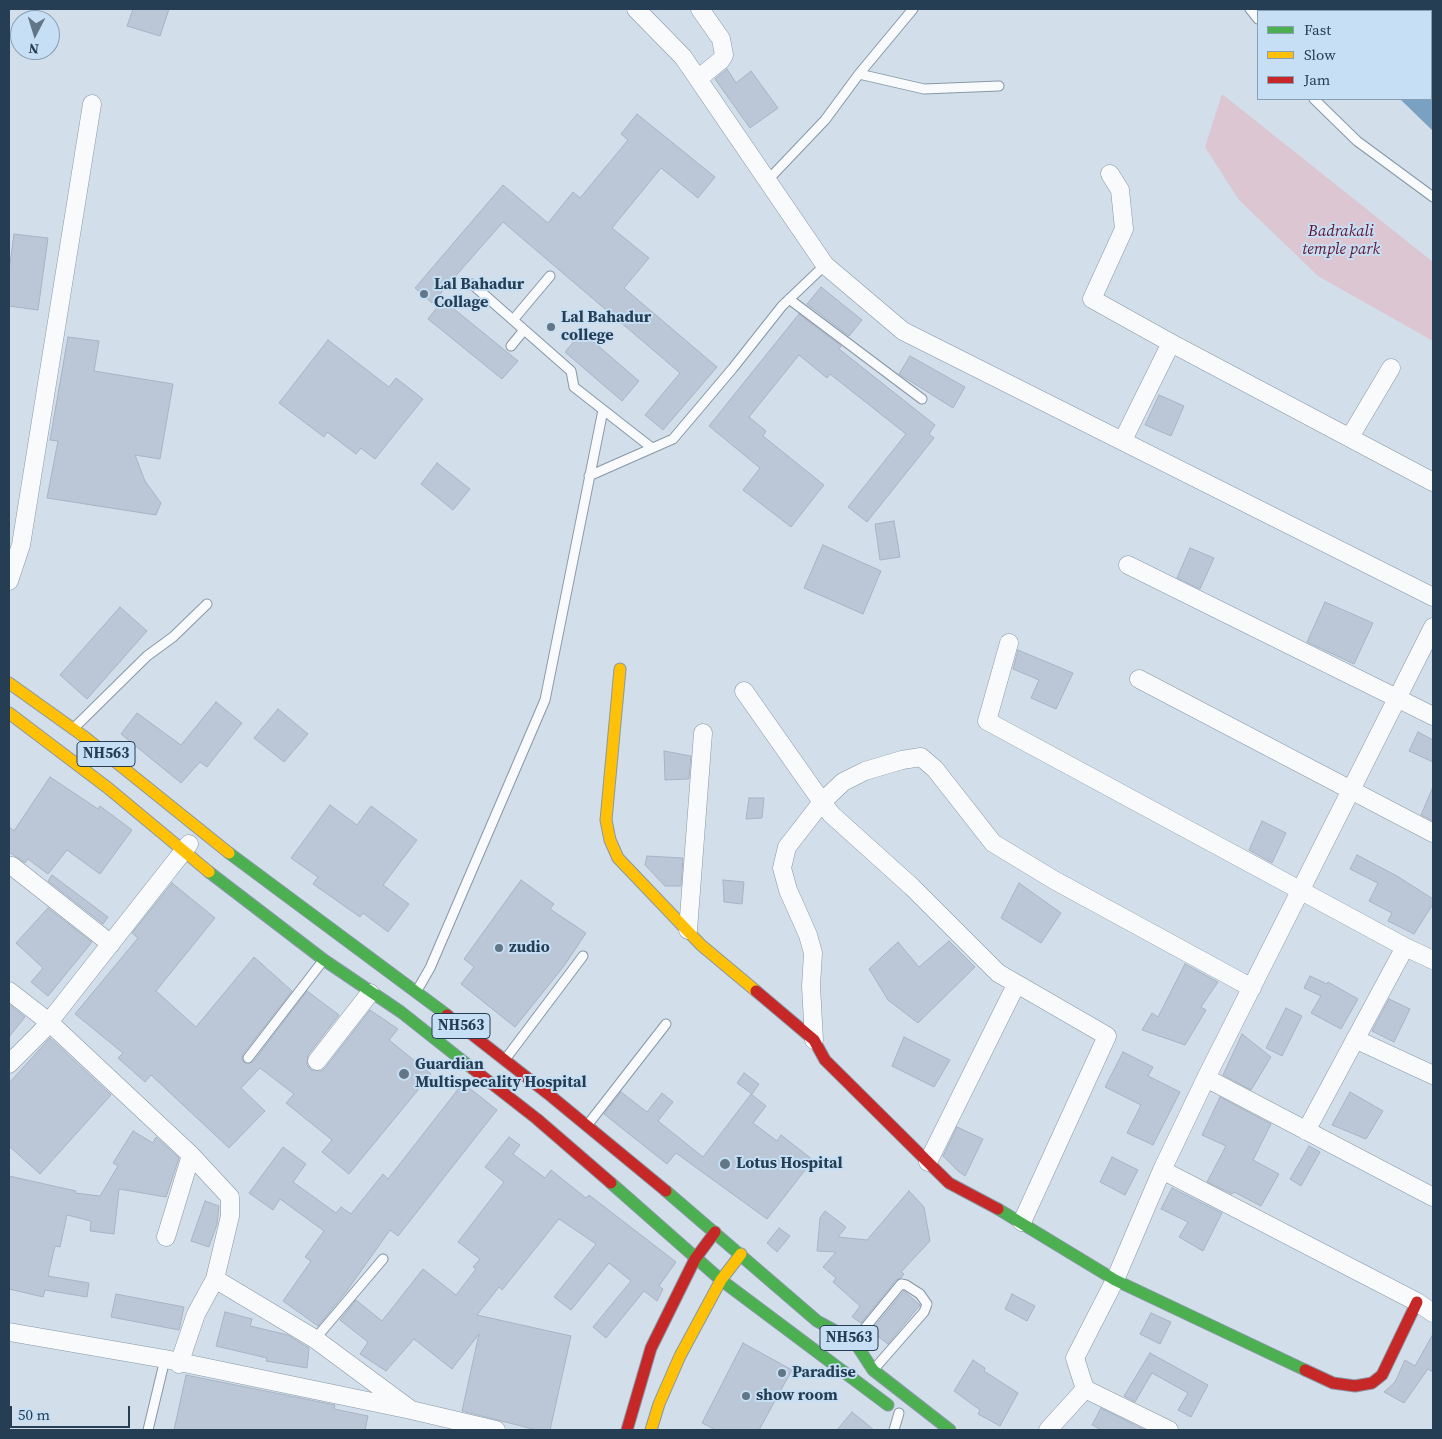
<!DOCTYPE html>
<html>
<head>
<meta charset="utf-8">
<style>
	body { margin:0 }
	#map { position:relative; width:1442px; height:1439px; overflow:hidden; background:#d2deea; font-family:"Source Serif 4",serif }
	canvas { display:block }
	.frame { position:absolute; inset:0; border:10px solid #253e53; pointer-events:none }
	.legend { position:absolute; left:1257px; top:10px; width:175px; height:90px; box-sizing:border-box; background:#c7dff4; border:1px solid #869fb4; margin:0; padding:6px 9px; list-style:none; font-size:15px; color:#253e53 }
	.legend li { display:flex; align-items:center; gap:10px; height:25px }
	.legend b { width:25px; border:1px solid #869fb4 }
	.north { position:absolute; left:10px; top:10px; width:50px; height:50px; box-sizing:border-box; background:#c7dff4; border:1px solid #869fb4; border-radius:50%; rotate:185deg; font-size:14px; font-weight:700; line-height:20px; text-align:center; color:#253e53 }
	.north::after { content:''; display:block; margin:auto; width:18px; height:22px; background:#627688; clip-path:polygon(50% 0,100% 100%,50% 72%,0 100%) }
	.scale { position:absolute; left:10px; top:1406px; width:120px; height:22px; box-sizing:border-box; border:2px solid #253e53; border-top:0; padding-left:6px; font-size:15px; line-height:18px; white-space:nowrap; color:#253e53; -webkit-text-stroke:4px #c7dff4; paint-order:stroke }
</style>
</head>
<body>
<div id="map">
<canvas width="1442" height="1439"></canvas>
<div class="frame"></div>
<ul class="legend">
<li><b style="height:6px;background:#4caf50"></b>Fast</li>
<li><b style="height:6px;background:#ffc107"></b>Slow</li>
<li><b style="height:6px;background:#c62828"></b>Jam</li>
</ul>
<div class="north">N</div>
<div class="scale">50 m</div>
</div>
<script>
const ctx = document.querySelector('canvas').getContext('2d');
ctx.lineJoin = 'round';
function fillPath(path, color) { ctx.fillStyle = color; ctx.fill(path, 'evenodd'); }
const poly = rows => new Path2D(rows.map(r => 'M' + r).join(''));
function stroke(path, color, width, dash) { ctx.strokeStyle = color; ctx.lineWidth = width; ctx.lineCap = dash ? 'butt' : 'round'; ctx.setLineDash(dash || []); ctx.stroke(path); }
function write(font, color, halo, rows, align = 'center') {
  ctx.font = font + ' "Source Serif 4",serif'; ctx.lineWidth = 4; ctx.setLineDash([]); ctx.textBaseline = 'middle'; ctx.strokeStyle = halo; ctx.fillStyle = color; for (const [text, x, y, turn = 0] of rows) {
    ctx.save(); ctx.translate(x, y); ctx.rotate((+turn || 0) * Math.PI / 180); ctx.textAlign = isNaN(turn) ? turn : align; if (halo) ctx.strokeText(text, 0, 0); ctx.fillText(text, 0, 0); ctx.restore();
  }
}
fillPath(poly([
	[1222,94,1433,262,1433,341,1318,276,1239,200,1205,147]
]), '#dbc6d1');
fillPath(poly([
	[1318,9,1433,9,1433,131,1400,99,1431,99,1431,11,1319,11]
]), '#7aa1c1');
const building = poly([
	[133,9,169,9,160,36,127,26,133,9],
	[727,69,736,83,751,71,778,108,750,128,715,79,727,69],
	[637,114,715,177,698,198,661,168,612,228,649,258,624,288,717,367,663,430,645,415,680,373,503,222,432,303,415,288,503,185,548,223,573,192,580,198,628,140,621,134,637,114],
	[14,234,48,238,38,310,9,306,9,271,14,234],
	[821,287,862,320,849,336,807,304,821,287],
	[443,300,518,361,502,379,428,319,443,300],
	[799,314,841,346,839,349,935,425,929,434,934,438,867,522,848,507,906,434,830,374,827,378,799,355,749,417,766,431,763,436,824,485,791,527,743,490,760,468,709,426,799,314],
	[582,332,639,381,622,401,565,352,582,332],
	[68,337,99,341,94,371,173,384,160,459,135,455,145,481,161,503,156,515,47,498,58,441,50,440,68,337],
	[328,340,389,387,396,378,423,399,375,459,361,448,356,454,327,432,324,437,279,403,328,340],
	[910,356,965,387,953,408,899,374,910,356],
	[1159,395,1184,406,1171,436,1145,425,1159,395],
	[437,463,470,489,453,510,421,484,437,463],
	[894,521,900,557,880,560,875,524,894,521],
	[823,545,881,571,863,614,804,588,823,545],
	[1190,548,1214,558,1200,589,1177,578,1190,548],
	[1325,602,1373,623,1354,664,1307,642,1325,602],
	[120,607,147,631,87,699,60,675,120,607],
	[1018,650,1073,673,1056,709,1031,698,1039,680,1013,669,1018,650],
	[216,702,242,723,207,767,200,762,181,783,121,734,137,713,181,745,216,702],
	[278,709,308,734,284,762,254,738,278,709],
	[1418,732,1433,740,1433,762,1409,751,1418,732],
	[664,751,691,756,689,779,665,780,664,751],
	[50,777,98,809,100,806,132,830,100,874,67,850,48,874,28,859,25,863,9,852,9,827,14,831,50,777],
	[1433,787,1433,821,1421,815,1433,787],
	[749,798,764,798,762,818,746,819,749,798],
	[330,805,357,825,371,806,417,840,383,885,409,904,388,932,363,913,360,917,313,884,318,877,291,858,330,805],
	[1262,821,1286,833,1272,863,1249,850,1262,821],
	[1357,855,1397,876,1433,899,1433,904,1414,934,1388,921,1392,913,1369,901,1378,883,1350,869,1357,855],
	[647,856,683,858,681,886,665,886,645,865,647,856],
	[52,875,108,917,103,924,48,881,52,875],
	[521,880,554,904,550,909,586,933,564,966,515,1027,461,984,474,967,464,959,521,880],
	[723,880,744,882,742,904,724,902,723,880],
	[172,883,215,918,156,991,196,1027,254,957,292,991,243,1054,242,1060,245,1063,253,1062,307,991,339,1015,308,1055,307,1065,311,1070,321,1071,325,1068,370,1010,398,1029,389,1040,431,1074,349,1174,322,1152,332,1140,286,1103,294,1094,260,1068,241,1088,265,1111,229,1148,151,1075,145,1082,118,1058,123,1053,75,1014,138,938,132,933,172,883],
	[1019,883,1061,913,1041,943,1001,918,1019,883],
	[48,908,92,942,48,996,31,982,43,968,16,943,48,908],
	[949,941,975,967,918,1023,888,1000,869,969,898,942,919,967,949,941],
	[1185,964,1218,982,1201,1007,1206,1010,1185,1045,1142,1030,1152,1013,1158,1017,1185,964],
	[1310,976,1327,984,1328,982,1358,999,1341,1029,1311,1013,1321,996,1304,988,1310,976],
	[1389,999,1410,1009,1394,1042,1372,1031,1389,999],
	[9,1004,25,1017,9,1037,9,1004],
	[1286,1008,1302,1016,1282,1056,1266,1048,1286,1008],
	[1242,1034,1271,1057,1251,1090,1223,1075,1242,1034],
	[904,1037,950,1060,934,1087,892,1066,904,1037],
	[50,1038,111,1095,40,1174,9,1146,9,1083,50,1038],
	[1123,1052,1153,1067,1148,1076,1180,1092,1153,1145,1127,1133,1141,1105,1105,1087,1123,1052],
	[744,1073,759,1084,752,1094,737,1083,744,1073],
	[463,1083,497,1110,398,1236,390,1230,346,1292,318,1326,283,1301,311,1261,305,1257,324,1231,280,1199,273,1210,249,1193,283,1147,306,1164,293,1182,336,1213,341,1207,351,1214,383,1174,388,1179,463,1083],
	[621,1092,647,1112,662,1093,673,1102,658,1121,703,1157,751,1094,766,1106,753,1123,777,1141,781,1135,813,1160,767,1219,676,1153,667,1164,604,1114,621,1092],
	[1350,1092,1383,1111,1366,1139,1332,1125,1350,1092],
	[1220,1097,1271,1124,1253,1160,1279,1174,1261,1206,1234,1192,1232,1194,1207,1182,1226,1146,1202,1135,1220,1097],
	[957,1127,983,1139,965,1176,958,1171,943,1156,957,1127],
	[133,1131,153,1143,156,1137,179,1158,166,1197,119,1189,114,1234,90,1231,91,1221,67,1215,60,1247,55,1246,48,1276,89,1283,87,1297,45,1290,43,1297,9,1289,9,1176,76,1191,75,1193,100,1196,118,1166,113,1163,133,1131],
	[509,1137,520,1145,513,1154,545,1178,551,1170,586,1198,589,1195,676,1262,659,1286,663,1289,657,1301,644,1291,606,1338,593,1327,631,1281,609,1263,571,1310,554,1297,596,1244,559,1219,502,1290,499,1287,477,1315,571,1336,550,1430,537,1430,462,1411,479,1334,452,1369,414,1339,386,1371,360,1354,368,1342,340,1320,356,1300,382,1321,423,1269,456,1295,476,1269,473,1267,480,1259,458,1242,504,1182,485,1167,509,1137],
	[1309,1146,1320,1152,1301,1186,1290,1179,1309,1146],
	[1112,1157,1138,1170,1125,1195,1100,1182,1112,1157],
	[1172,1188,1222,1213,1203,1251,1179,1237,1188,1222,1161,1209,1172,1188],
	[909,1191,924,1207,930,1241,901,1272,904,1274,901,1278,896,1280,861,1323,852,1317,860,1306,833,1282,836,1278,823,1267,836,1252,817,1251,820,1218,825,1211,846,1227,838,1237,867,1240,909,1191],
	[205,1201,219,1206,217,1224,209,1247,191,1241,205,1201],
	[779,1228,790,1236,777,1252,767,1243,779,1228],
	[904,1291,920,1305,888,1344,871,1331,904,1291],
	[116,1294,184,1307,179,1330,111,1317,116,1294],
	[1012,1294,1035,1306,1027,1321,1005,1309,1012,1294],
	[225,1312,252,1319,250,1326,288,1335,309,1348,307,1368,266,1361,267,1358,216,1346,225,1312],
	[1151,1313,1171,1322,1160,1344,1140,1334,1151,1313],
	[1433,1334,1433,1372,1428,1369,1404,1403,1384,1392,1395,1382,1405,1360,1415,1366,1433,1334],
	[743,1343,792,1370,759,1430,716,1430,702,1423,743,1343],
	[1150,1353,1208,1385,1191,1417,1178,1410,1188,1393,1152,1373,1135,1402,1124,1396,1150,1353],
	[973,1360,985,1368,984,1371,1018,1393,1000,1426,978,1414,980,1410,954,1391,973,1360],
	[186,1375,335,1405,334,1409,368,1416,365,1430,174,1430,186,1375],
	[1101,1408,1145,1430,1102,1430,1092,1425,1101,1408],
	[852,1412,874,1430,837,1430,852,1412]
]);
fillPath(building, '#bbc6d7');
stroke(building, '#a8b3c4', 1);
const lane = poly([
	[1250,9,1258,19],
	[859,74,924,89,999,86],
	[1314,99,1357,141,1433,197],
	[767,181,825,120,859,74,913,9],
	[472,284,571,371,574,387,652,448],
	[789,299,922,399],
	[513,320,550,276],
	[511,346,524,330],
	[589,476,673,439,733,368,782,306,825,265],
	[76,726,147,656,173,637,207,604],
	[419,987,430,968,545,700,603,410],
	[507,1057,583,956],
	[248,1058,322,962],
	[589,1123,666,1024],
	[315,1339,383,1259],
	[855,1340,901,1284,906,1285,920,1294,927,1304,924,1312,875,1368],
	[148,1430,165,1359],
	[894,1430,899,1413]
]);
const street = poly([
	[636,9,683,57,825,265,903,331,1433,597],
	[698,79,721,60,724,55,721,39,700,9],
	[1110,174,1120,190,1124,229,1092,299,1171,343,1433,482],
	[1350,437,1391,368],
	[1123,440,1171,343],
	[1128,565,1433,716],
	[9,581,21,545,92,104],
	[1009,643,987,721,1405,947,1433,960],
	[1139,679,1433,833],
	[744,691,822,802,843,782,865,771,902,760,921,757,935,769,993,843,1054,880,1252,988],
	[12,866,111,944],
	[688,930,703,733],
	[9,991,49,1022,191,1155,230,1197,230,1216,215,1279,315,1339,411,1410],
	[1355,1039,1433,1075],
	[814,1040,811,986,813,953,808,935,788,890,782,868,787,847,822,802,831,814,912,887,998,973,1107,1036,1022,1222],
	[317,1061,370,993],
	[9,1064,42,1031,189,844],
	[1206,1078,1433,1197],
	[1306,1131,1405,947],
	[928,1162,1016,985],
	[1162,1170,1417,1302,1433,1313],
	[166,1237,191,1155],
	[9,1332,165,1359,411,1410,496,1430],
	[179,1364,196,1314,215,1279],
	[1085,1389,1169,1430],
	[1048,1430,1085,1389,1075,1358,1115,1280,1162,1170,1206,1078,1433,627]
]);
const fast = poly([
	[229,853,447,1015],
	[209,872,324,960,401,1012,473,1069],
	[611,1183,721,1280,888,1405],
	[666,1191,817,1321,854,1341,873,1370,950,1430],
	[998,1209,1115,1280,1305,1370]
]);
const slow = poly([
	[620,669,606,820,610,840,618,858,701,945,756,991],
	[9,683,86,738,229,853],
	[9,713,108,788,209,872],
	[651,1430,659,1404,680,1356,721,1280,741,1254]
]);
const jam = poly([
	[756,991,814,1040,825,1060,949,1183,998,1209],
	[447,1015,552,1097,666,1191],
	[473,1069,537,1119,611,1183],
	[1305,1370,1333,1383,1355,1386,1372,1383,1382,1375,1417,1302],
	[627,1430,651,1348,695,1259,715,1232]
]);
stroke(lane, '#8798a6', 11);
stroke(street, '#8798a6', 19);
stroke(fast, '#8798a6', 13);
stroke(slow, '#8798a6', 13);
stroke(jam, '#8798a6', 13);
stroke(lane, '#f8fafc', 9);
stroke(street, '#f8fafc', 18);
stroke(fast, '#4caf50', 11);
stroke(slow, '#ffc107', 11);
stroke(jam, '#c62828', 11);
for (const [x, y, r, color] of [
	[424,294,5,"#627688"],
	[551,327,5,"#627688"],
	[499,948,5,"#627688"],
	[404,1074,6,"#627688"],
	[725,1164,6,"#627688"],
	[782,1373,5,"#627688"],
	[746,1396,5,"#627688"]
]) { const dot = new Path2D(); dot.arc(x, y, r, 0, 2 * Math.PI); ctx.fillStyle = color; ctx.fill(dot); stroke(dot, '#c7dff4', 2); }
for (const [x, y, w] of [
	[106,754,58],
	[461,1026,58],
	[849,1338,58]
]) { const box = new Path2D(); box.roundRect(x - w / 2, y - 12.5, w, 25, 4); ctx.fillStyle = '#c7dff4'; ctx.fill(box); stroke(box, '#253e53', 1); }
write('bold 15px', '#253e53', null, [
	["NH563",106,754],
	["NH563",461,1026],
	["NH563",849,1338]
]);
write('italic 16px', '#621430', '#c7dff4', [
	["Badrakali",1341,232],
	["temple park",1341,250]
]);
write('bold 16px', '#253e53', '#c7dff4', [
	["Lal Bahadur",434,285],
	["Collage",434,303],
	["Lal Bahadur",561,318],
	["college",561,336],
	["zudio",509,948],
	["Guardian",415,1065],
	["Multispecality Hospital",415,1083],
	["Lotus Hospital",736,1164],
	["Paradise",792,1373],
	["show room",756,1396]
], 'left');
</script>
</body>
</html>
